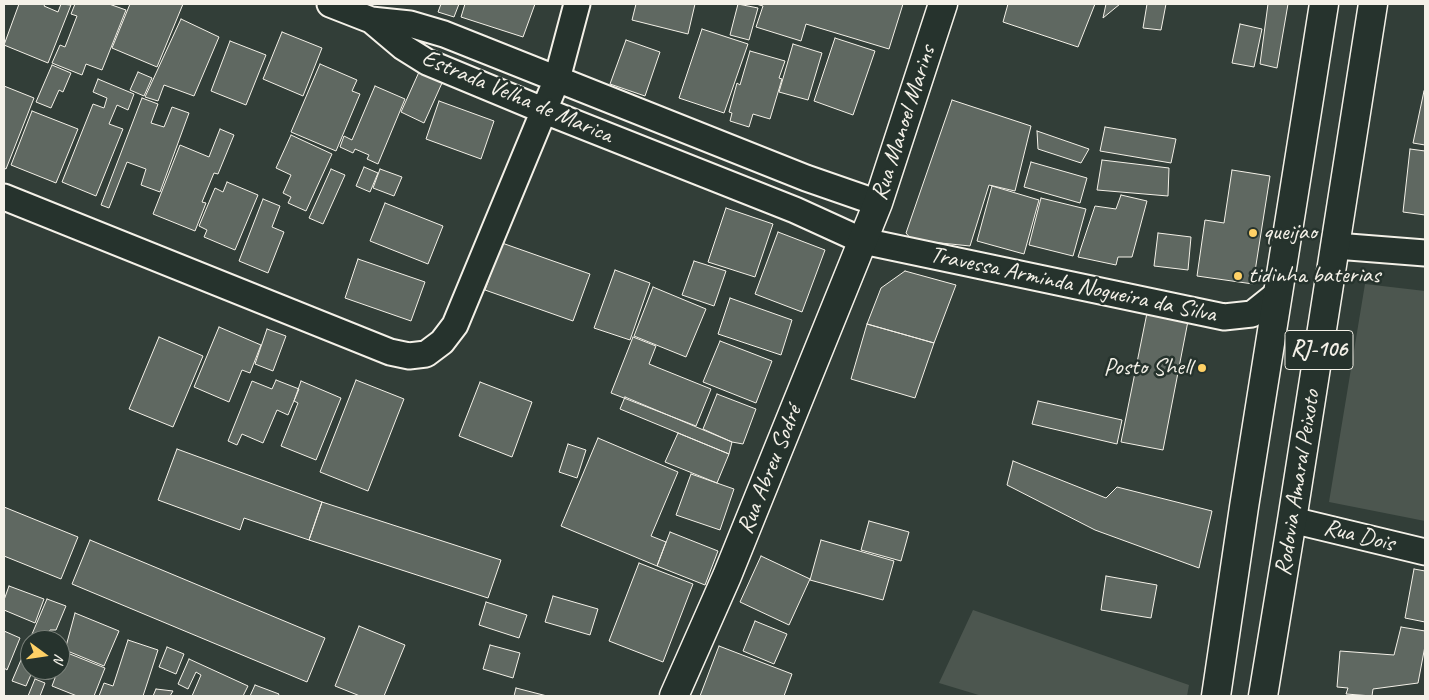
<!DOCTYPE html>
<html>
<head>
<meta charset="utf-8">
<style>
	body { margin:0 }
	#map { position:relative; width:1429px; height:700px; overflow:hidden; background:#323e38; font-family:Caveat,sans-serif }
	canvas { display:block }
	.frame { position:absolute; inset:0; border:5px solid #f4f1e8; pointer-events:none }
	.north { position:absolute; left:20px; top:630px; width:50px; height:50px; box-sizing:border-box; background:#26332d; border:1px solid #787f78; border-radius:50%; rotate:104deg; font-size:14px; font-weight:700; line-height:20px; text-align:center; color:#f4f1e8 }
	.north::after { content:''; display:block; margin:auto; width:18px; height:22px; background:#ffd166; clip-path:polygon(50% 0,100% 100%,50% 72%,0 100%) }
</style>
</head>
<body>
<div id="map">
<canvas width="1429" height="700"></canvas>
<div class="frame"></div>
<div class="north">N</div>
</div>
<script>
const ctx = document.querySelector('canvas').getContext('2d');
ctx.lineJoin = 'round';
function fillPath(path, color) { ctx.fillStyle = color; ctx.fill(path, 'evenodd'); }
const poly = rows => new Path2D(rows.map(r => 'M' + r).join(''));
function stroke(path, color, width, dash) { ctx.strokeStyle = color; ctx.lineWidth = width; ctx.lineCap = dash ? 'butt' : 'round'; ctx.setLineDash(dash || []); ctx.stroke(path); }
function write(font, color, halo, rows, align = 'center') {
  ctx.font = font + ' Caveat,sans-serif'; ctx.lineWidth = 5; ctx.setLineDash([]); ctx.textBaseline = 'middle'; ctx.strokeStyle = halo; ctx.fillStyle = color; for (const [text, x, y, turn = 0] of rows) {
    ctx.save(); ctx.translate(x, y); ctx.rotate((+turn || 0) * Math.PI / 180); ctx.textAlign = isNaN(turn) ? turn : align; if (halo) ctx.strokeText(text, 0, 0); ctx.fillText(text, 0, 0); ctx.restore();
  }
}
fillPath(poly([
	[1365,284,1425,291,1425,521,1329,502],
	[973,610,1189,685,1187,696,982,696,939,683]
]), '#4c564f');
const building = poly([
	[19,4,45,4,44,6,58,12,61,4,71,5,48,63,4,45,19,4],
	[75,4,109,4,126,10,102,70,86,64,82,75,52,63,60,45,65,47,77,16,71,14,75,4],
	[130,4,183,4,157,67,112,48,130,4],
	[441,4,459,4,454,17,438,12,441,4],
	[465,4,535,4,523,37,461,17,465,4],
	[636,4,695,4,688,34,632,20,636,4],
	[738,4,758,8,749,40,730,35,738,4],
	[756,4,903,4,889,49,806,24,801,41,756,27,763,6,756,4],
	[1008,4,1095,4,1078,47,1003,22,1008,4],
	[1106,4,1120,4,1103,18,1106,4],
	[1147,4,1166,4,1161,30,1143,28,1147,4],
	[1268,4,1288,4,1277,68,1260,64,1268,4],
	[181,19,219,37,194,96,164,85,158,101,145,97,181,19],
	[1240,24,1262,29,1254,67,1232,63,1240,24],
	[702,29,748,44,724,113,679,98,702,29],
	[282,32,322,48,303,96,263,79,282,32],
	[835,38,875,51,853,115,814,101,835,38],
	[626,40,660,52,645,96,610,84,626,40],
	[230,41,266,55,246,105,211,91,230,41],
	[793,44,822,53,808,100,779,92,793,44],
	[750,51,785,61,779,78,782,79,770,119,753,114,749,127,730,121,732,113,729,112,737,83,740,85,750,51],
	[320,64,357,80,352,91,360,94,336,151,291,132,320,64],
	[52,65,71,73,63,92,59,90,51,108,36,102,52,65],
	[138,72,152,78,144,96,130,90,138,72],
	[419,72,442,83,424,123,401,112,419,72],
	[98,79,134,94,128,110,117,105,109,124,123,129,96,196,62,182,93,104,104,108,107,98,93,92,98,79],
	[4,86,34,98,6,169,4,168,4,86],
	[375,86,405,99,378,164,367,159,369,155,355,149,353,153,340,147,344,136,352,140,375,86],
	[1424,91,1425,91,1425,145,1413,143,1424,91],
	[142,98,158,104,151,123,164,127,172,107,189,113,160,192,141,185,146,169,127,162,109,208,101,205,142,98],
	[952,100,1031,126,1015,191,989,185,970,246,912,240,906,233,952,100],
	[439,101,494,121,481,159,426,139,439,101],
	[32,111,78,129,56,183,11,165,32,111],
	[1105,127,1176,139,1171,163,1100,151,1105,127],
	[220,129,234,135,218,174,214,173,202,202,206,203,195,231,153,214,180,145,209,157,220,129],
	[1037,131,1089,149,1081,163,1038,149,1037,131],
	[291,135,332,154,306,211,288,203,291,197,283,193,291,175,276,168,291,135],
	[1410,149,1425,151,1425,215,1403,212,1410,149],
	[1102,160,1169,168,1168,196,1097,190,1102,160],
	[1031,162,1087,178,1080,203,1024,187,1031,162],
	[364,167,378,173,370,192,356,186,364,167],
	[331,169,345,175,323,224,309,218,331,169],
	[380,169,402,177,394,196,373,188,380,169],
	[1232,170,1270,176,1253,284,1197,276,1205,220,1224,223,1232,170],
	[227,182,258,195,235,250,204,237,207,230,199,226,215,188,223,192,227,182],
	[992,186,1039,200,1024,254,977,241,992,186],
	[1121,195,1147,201,1132,257,1118,257,1116,265,1078,257,1095,206,1116,209,1121,195],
	[1041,198,1086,209,1073,256,1029,245,1041,198],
	[263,199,280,206,272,227,284,232,268,273,239,261,263,199],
	[385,203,443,226,428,264,370,241,385,203],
	[726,208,773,224,755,277,708,262,726,208],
	[778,232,825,250,802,312,755,294,778,232],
	[1158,233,1191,237,1188,270,1154,266,1158,233],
	[502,243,590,274,573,321,485,290,502,243],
	[358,259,425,282,411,321,345,298,358,259],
	[694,261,726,271,714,306,682,295,694,261],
	[615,270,650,283,630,340,594,328,615,270],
	[905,271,956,285,934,343,867,324,881,288,905,271],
	[653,287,706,309,686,357,634,336,653,287],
	[730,298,792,320,781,355,718,334,730,298],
	[1147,313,1188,321,1163,450,1121,442,1147,313],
	[867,324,934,343,915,398,851,379,867,324],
	[219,327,261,345,250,373,242,370,229,402,194,387,219,327],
	[267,329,286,336,273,371,255,364,267,329],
	[159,337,203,356,173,427,129,409,159,337],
	[633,337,656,346,649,364,711,389,696,426,611,393,633,337],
	[720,341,772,361,756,403,703,382,720,341],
	[276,380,299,389,288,415,277,410,263,443,242,434,237,445,228,441,252,381,272,389,276,380],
	[356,380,404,399,368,491,320,472,356,380],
	[301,381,341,398,316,460,281,446,298,403,294,401,301,381],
	[480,382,532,402,512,457,459,436,480,382],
	[717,394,756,409,743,444,732,442,703,429,717,394],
	[625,397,732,442,729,454,620,409,625,397],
	[1038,401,1122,420,1117,444,1032,424,1038,401],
	[678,433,729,454,717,483,665,462,678,433],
	[598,438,678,472,651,536,666,542,657,566,561,526,598,438],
	[568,444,586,450,577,478,559,472,568,444],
	[177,449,322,502,309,540,244,518,240,530,158,500,177,449],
	[1013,461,1106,498,1117,487,1212,511,1199,568,1095,530,1007,485,1013,461],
	[691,474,734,489,720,530,676,515,691,474],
	[322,502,501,560,488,598,309,540,322,502],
	[4,507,78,537,61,579,4,556,4,507],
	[869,521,909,532,901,561,861,550,869,521],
	[670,532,718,551,705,585,657,566,670,532],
	[90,540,325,638,307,682,72,584,90,540],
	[821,540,894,561,883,600,810,580,821,540],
	[761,556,810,579,789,625,740,602,761,556],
	[639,563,693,584,663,662,609,641,639,563],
	[1414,569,1425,571,1425,622,1405,618,1414,569],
	[1106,576,1157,585,1151,618,1101,610,1106,576],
	[9,586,44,599,35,623,4,610,4,600,9,586],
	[553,596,598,609,590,635,545,622,553,596],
	[47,599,66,606,56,630,50,630,46,640,30,640,30,670,33,670,26,686,12,681,47,599],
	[486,602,527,615,519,638,479,625,486,602],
	[75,613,119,631,104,666,65,650,75,613],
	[755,621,787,634,774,664,743,651,755,621],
	[359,626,405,645,384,696,360,696,335,686,359,626],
	[1401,627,1425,631,1425,646,1418,683,1373,689,1372,696,1346,694,1348,688,1337,687,1340,651,1394,655,1401,627],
	[4,631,20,638,7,670,4,668,4,631],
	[128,640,158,650,143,696,99,696,104,683,113,686,128,640],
	[490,645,520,653,513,678,483,669,490,645],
	[719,646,792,674,784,696,700,696,719,646],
	[167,647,184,654,176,674,159,667,167,647],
	[65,652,105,668,94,696,77,696,52,686,58,670,60,670,65,652],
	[189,659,248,686,243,696,192,696,201,675,196,672,188,689,178,684,189,659],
	[35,679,45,683,40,696,28,696,35,679],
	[255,685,279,694,278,696,250,696,255,685],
	[516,688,547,696,514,696,516,688],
	[156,689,173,691,170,696,153,696,156,689]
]);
fillPath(building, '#5f6861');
stroke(building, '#f4f1e8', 1);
const minor = poly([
	[330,4,371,20,410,24,444,34,806,178,878,203],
	[371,20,403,47,427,62,545,111,795,210,863,241,1224,317,1252,314,1277,294],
	[4,197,390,352,409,356,426,354,442,342,455,325,557,79,577,4],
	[1336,246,1425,253],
	[1292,520,1425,552]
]);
const secondary = poly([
	[674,696,727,576,878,203,943,4]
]);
const trunk = poly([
	[1216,696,1244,507,1324,4],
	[1263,696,1292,520,1373,4]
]);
stroke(minor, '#f4f1e8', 29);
stroke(secondary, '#f4f1e8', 31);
stroke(trunk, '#f4f1e8', 31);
stroke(minor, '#26332d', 25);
stroke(secondary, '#26332d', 28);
stroke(trunk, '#26332d', 28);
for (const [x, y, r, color] of [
	[1253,233,5,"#ffd166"],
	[1238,276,5,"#ffd166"],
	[1202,368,5,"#ffd166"]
]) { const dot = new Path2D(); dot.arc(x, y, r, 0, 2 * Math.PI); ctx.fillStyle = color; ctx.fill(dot); stroke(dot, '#26332d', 2); }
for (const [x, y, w] of [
	[1319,350,68]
]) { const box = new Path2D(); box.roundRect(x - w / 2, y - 19.5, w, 39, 4); ctx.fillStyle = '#26332d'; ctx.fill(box); stroke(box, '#f4f1e8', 1); }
write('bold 22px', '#f4f1e8', null, [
	["RJ-106",1319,350]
]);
write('24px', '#f4f1e8', '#26332d', [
	["Estrada Velha de Marica",517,97,23],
	["Rua Manoel Marins",904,123,-72],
	["Travessa Arminda Nogueira da Silva",1073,285,12],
	["Rua Abreu Sodré",770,470,-68],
	["Rodovia Amaral Peixoto",1298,483,-81],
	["Rua Dois",1359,536,14]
]);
write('24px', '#f4f1e8', '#26332d', [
	["queijao",1263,233],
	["tidinha baterias",1248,276],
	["Posto Shell",1192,368,"right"]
], 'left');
</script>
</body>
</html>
